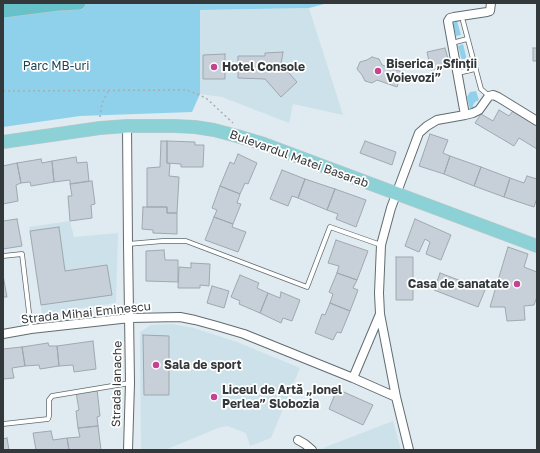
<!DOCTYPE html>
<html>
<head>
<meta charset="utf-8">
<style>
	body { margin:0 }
	#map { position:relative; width:540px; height:453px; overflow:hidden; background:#dfebf0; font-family:"Golos Text",sans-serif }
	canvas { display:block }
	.frame { position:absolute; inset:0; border:4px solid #33383a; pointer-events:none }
</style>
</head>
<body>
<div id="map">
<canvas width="540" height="453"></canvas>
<div class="frame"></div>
</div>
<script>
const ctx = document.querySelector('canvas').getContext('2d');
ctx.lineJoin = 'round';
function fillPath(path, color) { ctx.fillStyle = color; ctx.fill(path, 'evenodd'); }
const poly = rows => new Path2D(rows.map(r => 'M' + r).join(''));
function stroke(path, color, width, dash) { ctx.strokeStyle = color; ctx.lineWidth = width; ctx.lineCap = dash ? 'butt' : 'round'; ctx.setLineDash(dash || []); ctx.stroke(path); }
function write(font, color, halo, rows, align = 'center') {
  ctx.font = font + ' "Golos Text",sans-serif'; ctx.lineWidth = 3.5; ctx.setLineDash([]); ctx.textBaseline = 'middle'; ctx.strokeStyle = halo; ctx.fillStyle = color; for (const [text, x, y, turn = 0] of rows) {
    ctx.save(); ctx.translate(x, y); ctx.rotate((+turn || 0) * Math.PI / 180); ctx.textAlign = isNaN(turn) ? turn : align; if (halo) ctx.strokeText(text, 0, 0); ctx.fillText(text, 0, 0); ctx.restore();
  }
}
fillPath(poly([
	[309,8,343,115,293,104,289,123,222,97,200,94,200,10],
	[70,221,74,237,118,233,116,303,42,314,29,227],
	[172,324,194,328,237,342,300,368,271,438,250,446,246,433,227,426,218,428,165,450,141,450,140,332,151,325],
	[393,421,401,450,325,450,323,448]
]), '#cde1ea');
fillPath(poly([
	[3,3,328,3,309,8,200,10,200,94,192,112,80,116,3,127],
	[457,21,461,35,456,36,453,22],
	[463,44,468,64,463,65,458,46],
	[476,91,479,100,475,102,473,105,474,109,470,110,467,97,470,92]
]), '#8fd1eb');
const building = poly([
	[445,48,450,66,431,70,427,52,445,48],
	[533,48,537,48,537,61,533,61,533,48],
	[283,52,281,64,297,82,281,97,265,79,238,78,238,56,265,56,265,53,283,52],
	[225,54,225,79,203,79,203,55,225,54],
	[372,57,379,59,382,65,402,72,397,87,377,80,372,83,365,81,362,75,357,69,360,62,367,60,372,57],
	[499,110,509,116,513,111,537,126,537,149,519,138,514,146,475,123,481,114,493,121,499,110],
	[430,134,448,140,443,153,450,156,444,174,419,166,430,134],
	[161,141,167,141,167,163,170,164,169,176,179,177,177,213,167,213,167,207,147,207,147,168,160,167,161,141],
	[167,141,195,142,195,145,204,145,203,167,181,167,181,164,167,163,167,141],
	[365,141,396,152,392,165,360,153,365,141],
	[238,154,257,163,248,184,245,183,240,194,220,186,230,162,234,164,238,154],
	[450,156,481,167,474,186,444,174,450,156],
	[76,157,77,163,87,162,89,181,70,184,70,180,54,182,52,161,76,157],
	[41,159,42,163,52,161,54,182,31,186,30,182,21,183,17,163,41,159],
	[17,163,21,183,16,185,18,201,3,204,3,166,17,163],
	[481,167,510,178,504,197,474,186,481,167],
	[282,170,305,179,298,198,292,196,288,206,270,199,282,170],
	[527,176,537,179,537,198,534,207,504,197,510,178,524,183,527,176],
	[305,179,335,189,327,210,298,198,305,179],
	[92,181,95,204,91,205,92,218,70,221,68,196,72,196,70,184,92,181],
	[220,186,240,194,237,203,241,204,233,224,214,217,217,210,212,208,220,186],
	[335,189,366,200,356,227,336,219,338,214,327,210,335,189],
	[143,207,167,207,167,213,177,213,177,234,153,233,153,230,142,229,143,207],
	[214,217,233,224,232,227,246,232,238,252,205,240,214,217],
	[17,219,22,246,3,249,3,221,17,219],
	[415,219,451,235,441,260,426,254,430,242,425,239,419,252,405,246,415,219],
	[59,227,65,271,107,265,112,295,41,305,30,231,59,227],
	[336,240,368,251,357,280,337,273,339,266,328,263,336,240],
	[508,247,528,254,524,267,537,272,537,297,534,305,524,306,525,320,507,321,505,307,490,307,508,247],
	[164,250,165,260,178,260,178,282,146,281,146,251,164,250],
	[396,257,413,257,413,300,396,300,396,257],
	[191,263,210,264,209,286,200,285,200,288,178,288,179,267,191,268,191,263],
	[337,273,357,280,353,288,358,290,350,311,330,303,333,294,329,292,337,273],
	[440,273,485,290,478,307,434,290,440,273],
	[3,275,7,297,3,297,3,275],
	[240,275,259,283,257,288,268,293,260,313,239,304,240,301,231,297,240,275],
	[212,286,229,291,224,308,207,303,212,286],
	[281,292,300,300,292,321,283,318,281,323,260,313,268,293,280,298,281,292],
	[330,303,350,311,341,333,337,332,333,340,315,333,322,314,325,315,330,303],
	[143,335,169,336,169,395,144,395,143,335],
	[93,341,96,369,74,372,73,365,59,366,57,346,93,341],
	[48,343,49,346,57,346,59,366,40,369,39,365,25,366,22,347,48,343],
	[22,347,25,366,12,368,14,378,3,379,3,349,22,347],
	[97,389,100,416,97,417,98,426,78,428,76,411,79,410,76,392,97,389],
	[337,389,373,405,363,425,329,409,337,389],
	[98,426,101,450,69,450,67,438,80,437,78,428,98,426],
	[51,431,53,440,67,438,69,450,36,450,33,433,51,431],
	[7,438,9,450,3,450,3,439,7,438]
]);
fillPath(building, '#c7cfd8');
stroke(building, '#9fa7af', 1);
const service = poly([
	[463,21,481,89,489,96],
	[452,43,467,39],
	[458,73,475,69],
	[128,244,163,241,186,241,307,287,330,227,381,245],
	[3,256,22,254,31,329],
	[3,424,48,419,49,416,49,400,52,396,130,383]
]);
const minor = poly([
	[465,115,448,21,450,18,454,17,487,12,490,11,491,3],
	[127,126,128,244,130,383,128,450],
	[3,334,31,329,130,318,180,317,195,320,217,326,244,334,353,378,396,397],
	[353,378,380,314],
	[298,440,305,444,312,450],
	[409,450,396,397,380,314,379,293,381,245,391,208,419,133,427,126,437,120,465,115,473,113,479,110,489,96,493,95,498,97,537,121]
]);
const primary = poly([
	[3,142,100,128,127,126,174,126,195,127,214,130,237,136,264,144,537,246]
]);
const trunk = poly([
	[3,11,58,4,79,3]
]);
stroke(service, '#616c70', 5.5);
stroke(minor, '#616c70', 10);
stroke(primary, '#c6c7c8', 14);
stroke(trunk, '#c6c7c8', 14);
stroke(poly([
	[3,91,187,90,206,98,233,123],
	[100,117,102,103,109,90]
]), '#a5afb3', 1.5, [2, 3]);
stroke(service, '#fff', 4);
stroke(minor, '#fff', 8);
stroke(primary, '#8cd1d6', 13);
stroke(trunk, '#66c2c8', 13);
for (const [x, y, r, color] of [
	[214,67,4,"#c3448f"],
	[378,71,4,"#c3448f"],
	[517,284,4,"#c3448f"],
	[156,365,4,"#c3448f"],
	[214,397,4,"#c3448f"]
]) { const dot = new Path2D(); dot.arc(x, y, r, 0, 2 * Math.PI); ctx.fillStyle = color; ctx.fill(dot); stroke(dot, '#fff', 1.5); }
write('bold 12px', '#33383a', '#fff', [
	["Biserica „Sfinții",386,64],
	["Voievozi”",386,78],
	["Hotel Console",222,67],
	["Casa de sanatate",509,284,"right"],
	["Sala de sport",164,365],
	["Liceul de Artă „Ionel",222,390],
	["Perlea” Slobozia",222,404]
], 'left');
write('12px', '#1b4555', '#fff', [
	["Parc MB-uri",56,66]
]);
write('12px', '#33383a', '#fff', [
	["Bulevardul Matei Basarab",299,159,20],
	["Strada Mihai Eminescu",86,313,-6],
	["Strada Ianache",117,384,-89]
]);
</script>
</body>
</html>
